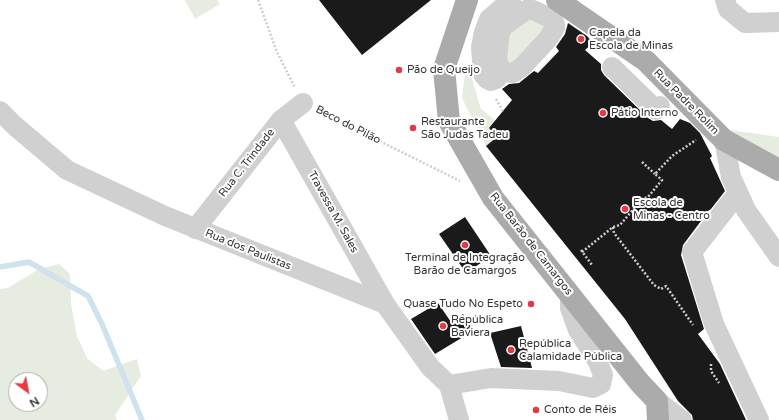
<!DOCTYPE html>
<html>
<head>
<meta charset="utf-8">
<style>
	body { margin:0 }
	#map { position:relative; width:779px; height:420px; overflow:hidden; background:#fff; font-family:"Varela Round",sans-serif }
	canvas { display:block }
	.north { position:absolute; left:8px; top:372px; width:40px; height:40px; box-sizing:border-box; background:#fff; border:1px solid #adadad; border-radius:50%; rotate:148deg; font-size:11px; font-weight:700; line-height:16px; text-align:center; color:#333 }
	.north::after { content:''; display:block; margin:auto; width:14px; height:18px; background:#e63946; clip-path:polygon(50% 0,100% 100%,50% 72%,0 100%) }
</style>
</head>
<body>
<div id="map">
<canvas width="779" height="420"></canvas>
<div class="north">N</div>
</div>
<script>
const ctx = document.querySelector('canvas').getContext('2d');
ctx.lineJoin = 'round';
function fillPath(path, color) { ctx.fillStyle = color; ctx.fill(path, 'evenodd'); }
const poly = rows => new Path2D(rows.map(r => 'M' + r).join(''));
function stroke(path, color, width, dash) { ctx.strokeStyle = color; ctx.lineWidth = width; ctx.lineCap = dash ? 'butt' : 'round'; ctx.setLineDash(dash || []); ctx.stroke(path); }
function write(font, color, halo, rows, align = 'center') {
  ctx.font = font + ' "Varela Round",sans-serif'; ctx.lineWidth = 4; ctx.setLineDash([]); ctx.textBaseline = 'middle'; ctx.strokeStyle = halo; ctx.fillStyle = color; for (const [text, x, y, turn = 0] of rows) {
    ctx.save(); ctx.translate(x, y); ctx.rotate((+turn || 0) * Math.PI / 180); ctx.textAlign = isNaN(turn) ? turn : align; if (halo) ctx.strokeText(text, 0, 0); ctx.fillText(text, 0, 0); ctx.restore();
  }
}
fillPath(poly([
	[185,0,217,0,220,4,195,19],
	[531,14,548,25,515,65,507,64,506,38],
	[468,66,481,109,496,121,489,127,497,137,486,146,462,98,464,81],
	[716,128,779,137,779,176],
	[59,264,70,274,71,304,77,336,87,358,103,371,137,359,141,376,115,415,117,420,0,420,0,289,8,288,39,269],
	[16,380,40,380,40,404,16,404]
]), '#e6ecdf');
stroke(poly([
	[0,267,29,262,88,296,102,324,142,420]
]), '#cfe2ee', 5.5);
fillPath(poly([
	[319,0,431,0,362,55],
	[568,23,587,36,593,43,585,50,601,64,601,70,604,75,648,118,653,121,661,120,672,129,680,119,690,123,700,133,712,156,710,158,725,191,711,209,702,215,704,217,683,245,681,255,704,329,698,334,720,364,746,420,693,420,692,415,678,401,625,319,486,146,497,137,489,128,512,100,502,89,509,84,519,83,534,71,538,73,559,51,556,47,565,34],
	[465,217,491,256,466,273,439,234],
	[438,303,451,322,463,314,473,331,435,354,411,319],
	[521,326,532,368,501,367,490,333]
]), '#1a1a1a');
stroke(poly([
	[258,0,277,52,295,88],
	[496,99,503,111],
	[319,111,460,181],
	[642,162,655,174],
	[613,227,614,233,654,285,661,289,666,286,693,325],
	[581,250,592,265],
	[582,252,613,227,620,225,642,199,648,197,662,180,655,174,672,156,696,140],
	[711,364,711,371,719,383]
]), '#cdcdcd', 2.5, [2, 2]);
stroke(poly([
	[725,0,728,9,745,23,779,22],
	[526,10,533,10,550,18,555,24,555,28,547,40,522,67,513,73,503,72,500,68,497,59,500,32,504,26,526,10],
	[612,67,656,110,660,106],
	[503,72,496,79,491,81,487,79,483,74,481,47,484,32,489,19,511,0],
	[0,111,15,126,67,170,165,216,385,304,430,367,449,385,459,420],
	[281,120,385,304],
	[724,140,731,177,746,210,779,257],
	[738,193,692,252,714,324,759,420],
	[195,229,281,120,303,103],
	[449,385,491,378,559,381,593,388,601,384,603,375,598,362,578,330,570,308,570,295],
	[657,401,682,420]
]), '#d0d0d0', 20);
stroke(poly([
	[467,0,444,69,449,121,493,198,640,383,657,401,658,420],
	[557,0,646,61,724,140,779,170]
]), '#ababab', 22);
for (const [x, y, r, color] of [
	[581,39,4,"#e63946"],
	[399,70,4,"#e63946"],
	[603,113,4,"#e63946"],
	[413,128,4,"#e63946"],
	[625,209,4,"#e63946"],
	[465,245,4,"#e63946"],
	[531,304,4,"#e63946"],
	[443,326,4,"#e63946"],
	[511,350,4,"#e63946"],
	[536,410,4,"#e63946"]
]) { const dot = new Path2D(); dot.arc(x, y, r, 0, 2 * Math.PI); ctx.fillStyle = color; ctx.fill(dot); stroke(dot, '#fff', 1.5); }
write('11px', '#333', '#fff', [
	["Capela da",589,33],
	["Escola de Minas",589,46],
	["Pão de Queijo",407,70],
	["Pátio Interno",611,113],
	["Restaurante",421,122],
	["São Judas Tadeu",421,135],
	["Escola de",633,203],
	["Minas - Centro",633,216],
	["Terminal de Integração",465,258,"center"],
	["Barão de Camargos",465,271,"center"],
	["Quase Tudo No Espeto",523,304,"right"],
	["República",451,320],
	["Baviera",451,333],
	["República",519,344],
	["Calamidade Pública",519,357],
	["Conto de Réis",544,410]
], 'left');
write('11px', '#333', '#fff', [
	["Rua Padre Rolim",686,102,45],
	["Beco do Pilão",348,125,27],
	["Rua C. Trindade",247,163,-52],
	["Travessa M. Sales",333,212,61],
	["Rua Barão de Camargos",531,244,52],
	["Rua dos Paulistas",248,250,22]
]);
</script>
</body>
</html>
